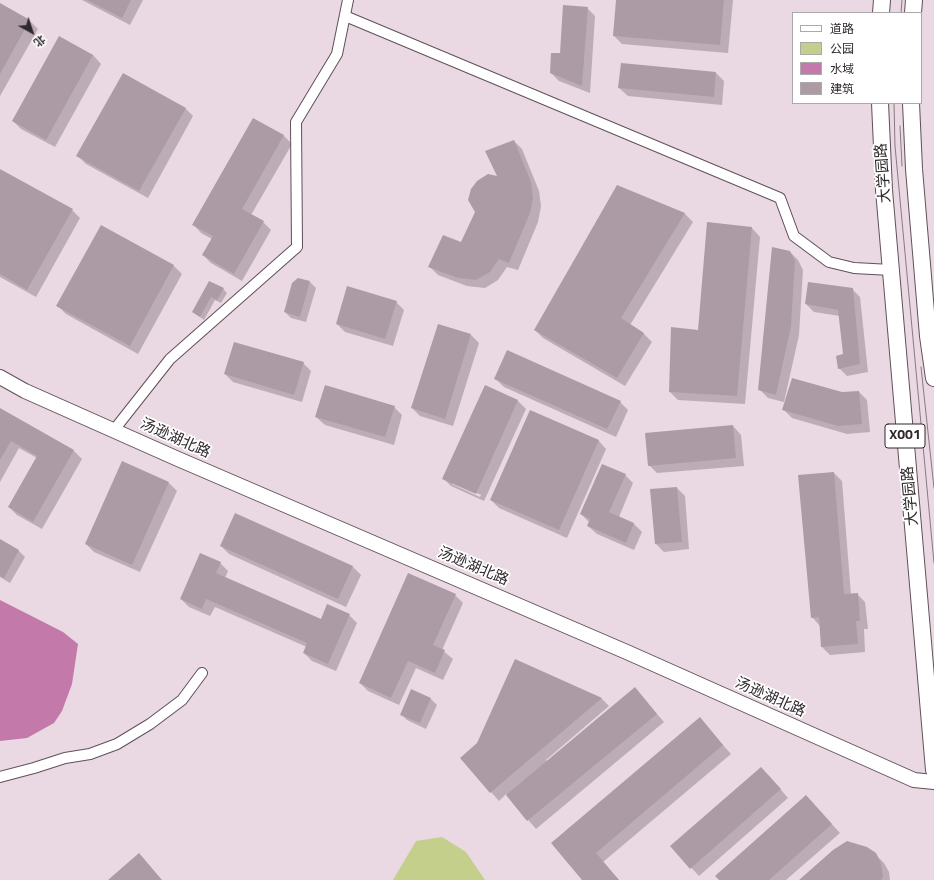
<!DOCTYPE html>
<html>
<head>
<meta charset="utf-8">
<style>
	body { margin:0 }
	#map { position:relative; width:934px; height:880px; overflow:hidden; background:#ead8e3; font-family:"Titillium Web","Noto Sans SC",sans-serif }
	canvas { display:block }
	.legend { position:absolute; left:792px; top:12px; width:130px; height:92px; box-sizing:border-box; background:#fff; border:1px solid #aca9ab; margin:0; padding:5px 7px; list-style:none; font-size:12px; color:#2f282c }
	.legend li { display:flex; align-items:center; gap:8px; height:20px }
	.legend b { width:20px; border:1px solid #aca9ab }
	.north { position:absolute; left:12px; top:12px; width:40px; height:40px; -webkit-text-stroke:3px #fff; paint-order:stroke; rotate:140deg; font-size:11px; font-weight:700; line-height:16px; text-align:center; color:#2f282c }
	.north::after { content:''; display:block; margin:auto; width:14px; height:18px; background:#2f282c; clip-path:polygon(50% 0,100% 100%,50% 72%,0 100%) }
</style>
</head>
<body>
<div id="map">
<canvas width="934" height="880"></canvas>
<ul class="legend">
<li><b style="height:5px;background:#fff"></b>道路</li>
<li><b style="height:11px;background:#c4cf8b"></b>公园</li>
<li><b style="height:11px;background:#c379a9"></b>水域</li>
<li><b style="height:11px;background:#ac9ba5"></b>建筑</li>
</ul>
<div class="north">北</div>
</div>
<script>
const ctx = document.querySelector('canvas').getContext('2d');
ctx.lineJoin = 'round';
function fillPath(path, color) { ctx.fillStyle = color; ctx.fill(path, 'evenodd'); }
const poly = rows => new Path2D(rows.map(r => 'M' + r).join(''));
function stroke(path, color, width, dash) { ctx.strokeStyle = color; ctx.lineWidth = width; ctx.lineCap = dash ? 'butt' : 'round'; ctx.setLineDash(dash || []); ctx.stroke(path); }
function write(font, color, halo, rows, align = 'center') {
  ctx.font = font + ' "Titillium Web","Noto Sans SC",sans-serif'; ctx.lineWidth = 3.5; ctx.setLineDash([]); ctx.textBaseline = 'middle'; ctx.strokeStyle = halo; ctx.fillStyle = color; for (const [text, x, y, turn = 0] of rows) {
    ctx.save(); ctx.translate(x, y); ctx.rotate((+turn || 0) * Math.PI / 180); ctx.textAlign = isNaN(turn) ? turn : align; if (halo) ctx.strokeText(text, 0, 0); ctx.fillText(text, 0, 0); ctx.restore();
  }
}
fillPath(poly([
	[442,837,466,852,485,880,393,880,416,841]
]), '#c4cf8b');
fillPath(poly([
	[0,600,63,632,78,644,72,684,62,711,54,723,27,738,0,741]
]), '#c379a9');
fillPath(poly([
	[82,0,143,0,130,25],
	[617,0,733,0,728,53,622,44,614,36],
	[0,4,30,21,38,29,0,96],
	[587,8,595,16,590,93,559,81,551,73],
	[59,37,93,55,101,64,55,147,21,129,13,121],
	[716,73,724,81,722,105,628,96,619,88],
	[185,108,193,116,148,198,86,164,78,156],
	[253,119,284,136,292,144,251,215,263,222,271,230,242,281,211,263,203,255,212,239,201,233,193,224],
	[514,141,522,149,539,191,541,206,538,222,518,270,507,267,498,280,485,288,467,286,438,275,430,267,462,243,498,177],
	[0,170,72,210,80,218,36,297,0,277],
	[617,186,685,214,693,222,630,325,644,334,652,342,625,386,543,338,535,330],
	[708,223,752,228,760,237,745,404,678,400,670,392,672,328,699,332],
	[101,226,174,266,182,274,138,354,66,314,58,306],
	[790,252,798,260,803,270,799,335,784,402,768,398,760,390],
	[210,282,223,289,227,293,221,303,215,300,204,320,193,312],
	[310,282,316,288,306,322,291,318,285,312],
	[852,289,860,297,868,372,847,376,839,368,844,355,840,316,814,312,806,304],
	[396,302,404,310,393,346,345,332,337,324],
	[471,335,479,343,453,426,420,416,412,408],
	[303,363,311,371,302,402,233,382,225,374],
	[496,379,620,402,628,410,616,437,504,387],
	[485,386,518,401,526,409,484,501,451,486,443,478],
	[452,482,481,495,480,497,452,484],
	[859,392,867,400,870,432,847,434,792,418,784,410,842,393],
	[394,407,402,415,394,445,325,425,316,417],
	[0,409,74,451,82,459,42,529,17,515,9,507,37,458,19,448,0,482],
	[733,426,741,435,744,466,657,473,649,465],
	[598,440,606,449,567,538,499,508,491,500],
	[123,463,169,483,177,491,140,572,94,552,86,544],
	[834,473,842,481,851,595,857,594,865,602,868,629,864,629,865,652,830,655,822,647,820,626,812,617],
	[625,475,633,483,619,517,634,524,642,532,634,550,597,534,588,526,590,523,581,514],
	[677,488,685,496,689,549,664,552,656,544],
	[0,541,19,551,25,557,10,583,0,577],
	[221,546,353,567,361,575,346,607,229,554],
	[220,563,228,571,225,578,321,620,349,615,357,623,336,671,312,661,304,653,307,647,215,607,210,616,189,607,181,599],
	[455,595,463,603,442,650,453,659,443,680,416,668,399,705,368,691,360,683],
	[635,689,664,722,536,829,506,794,499,801,461,758,478,744,601,698,609,706,546,760,548,762],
	[412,691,431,699,437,705,426,729,407,720,401,714],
	[700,719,731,754,603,862,619,880,584,880,553,844],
	[769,776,788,798,699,876,672,847],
	[806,796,840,833,786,880,720,880],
	[875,854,884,863,889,872,890,880,801,880]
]), '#0003');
fillPath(poly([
	[87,0,131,0,122,18],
	[616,0,724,0,720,45,613,36],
	[0,3,30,20,0,74],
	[563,5,588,7,582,86,550,73,551,53,560,53],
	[59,36,93,55,46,140,12,121],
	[621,63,716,72,714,97,618,88],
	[123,73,186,108,139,191,76,156],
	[253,118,284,135,242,209,264,221,234,274,202,255,213,236,192,225],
	[514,140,531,182,533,198,530,213,509,263,499,259,490,272,476,280,458,278,428,267,443,235,461,242,475,212,468,200,471,189,477,181,488,174,497,176,485,151],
	[0,169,73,209,27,290,0,274],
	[617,185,685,213,621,318,644,333,617,378,534,330],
	[707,222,752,227,737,396,669,392,671,327,698,330],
	[101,225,174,265,130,346,56,306],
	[772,247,790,251,795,261,791,326,776,395,758,390],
	[298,278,310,281,300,317,284,312,292,283],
	[209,281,224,288,217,300,211,297,200,317,192,312],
	[808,282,853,288,860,364,838,369,836,356,843,354,838,310,805,304],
	[347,286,397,301,385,339,336,324],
	[438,324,471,334,445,419,411,408],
	[234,342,304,362,294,395,224,374],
	[507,350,621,401,607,429,494,379],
	[792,378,842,392,859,391,862,424,838,426,782,410],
	[325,385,395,406,385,437,315,417],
	[485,385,518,400,476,494,442,479],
	[0,408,74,450,33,522,8,507,37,456,11,441,0,460],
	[530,410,599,440,559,530,490,500],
	[733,425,736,458,648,466,645,433],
	[122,461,169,482,132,565,85,544],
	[602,464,626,474,609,512,634,523,626,543,587,526,590,519,580,514],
	[834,472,844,594,858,593,860,621,856,621,858,644,821,647,819,617,811,618,798,475],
	[677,487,682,542,655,544,650,489],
	[235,513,353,566,338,599,220,546],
	[0,539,19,550,4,578,0,576],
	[200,553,221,562,216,573,321,619,327,604,350,614,328,664,303,653,307,643,206,599,202,609,180,599],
	[408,573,456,594,433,645,445,650,435,673,408,661,391,698,359,683],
	[515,659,602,698,490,793,460,758,477,743],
	[635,687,657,714,527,821,506,795],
	[411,689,431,698,420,723,400,715],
	[700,717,723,745,596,853,619,880,582,880,551,843],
	[761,767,781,789,690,869,670,846],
	[806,795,832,824,769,880,719,880,715,876],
	[847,841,867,847,876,853,881,863,883,877,881,880,799,880,833,850],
	[139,853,162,880,108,880]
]), '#ac9ba5');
const street = poly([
	[345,16,780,198,794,236,829,262,854,268,891,270],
	[114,430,170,359,297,247,296,122,337,54,348,0],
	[0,777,34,768,65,758,90,754,117,744,150,724,182,700,202,673]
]);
const secondary = poly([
	[0,377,25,391,178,459,629,653,914,780,934,782]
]);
const primary = poly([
	[881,13,882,0],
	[913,13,914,0],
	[880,103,884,190,934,770],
	[911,103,914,169,928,336,934,378]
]);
stroke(street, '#5f5159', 12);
stroke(secondary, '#5f5159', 16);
stroke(primary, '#5f5159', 18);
stroke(street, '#fff', 10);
stroke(secondary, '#fff', 14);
stroke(primary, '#fff', 16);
stroke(poly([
	[901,13,902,0],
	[894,103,895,146,934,563],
	[900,126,902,166],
	[921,367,934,488]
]), '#877a82', 1);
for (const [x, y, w] of [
	[905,436,40]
]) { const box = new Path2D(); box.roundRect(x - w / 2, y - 12, w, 24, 3); ctx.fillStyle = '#fff'; ctx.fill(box); stroke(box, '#2f282c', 1); }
write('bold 14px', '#2f282c', null, [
	["X001",905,436]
]);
write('15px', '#2f282c', '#fff', [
	["大学园路",884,173,-94],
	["汤逊湖北路",175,439,24],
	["大学园路",911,496,-95],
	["汤逊湖北路",473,567,23],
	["汤逊湖北路",770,698,24]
]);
</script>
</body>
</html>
